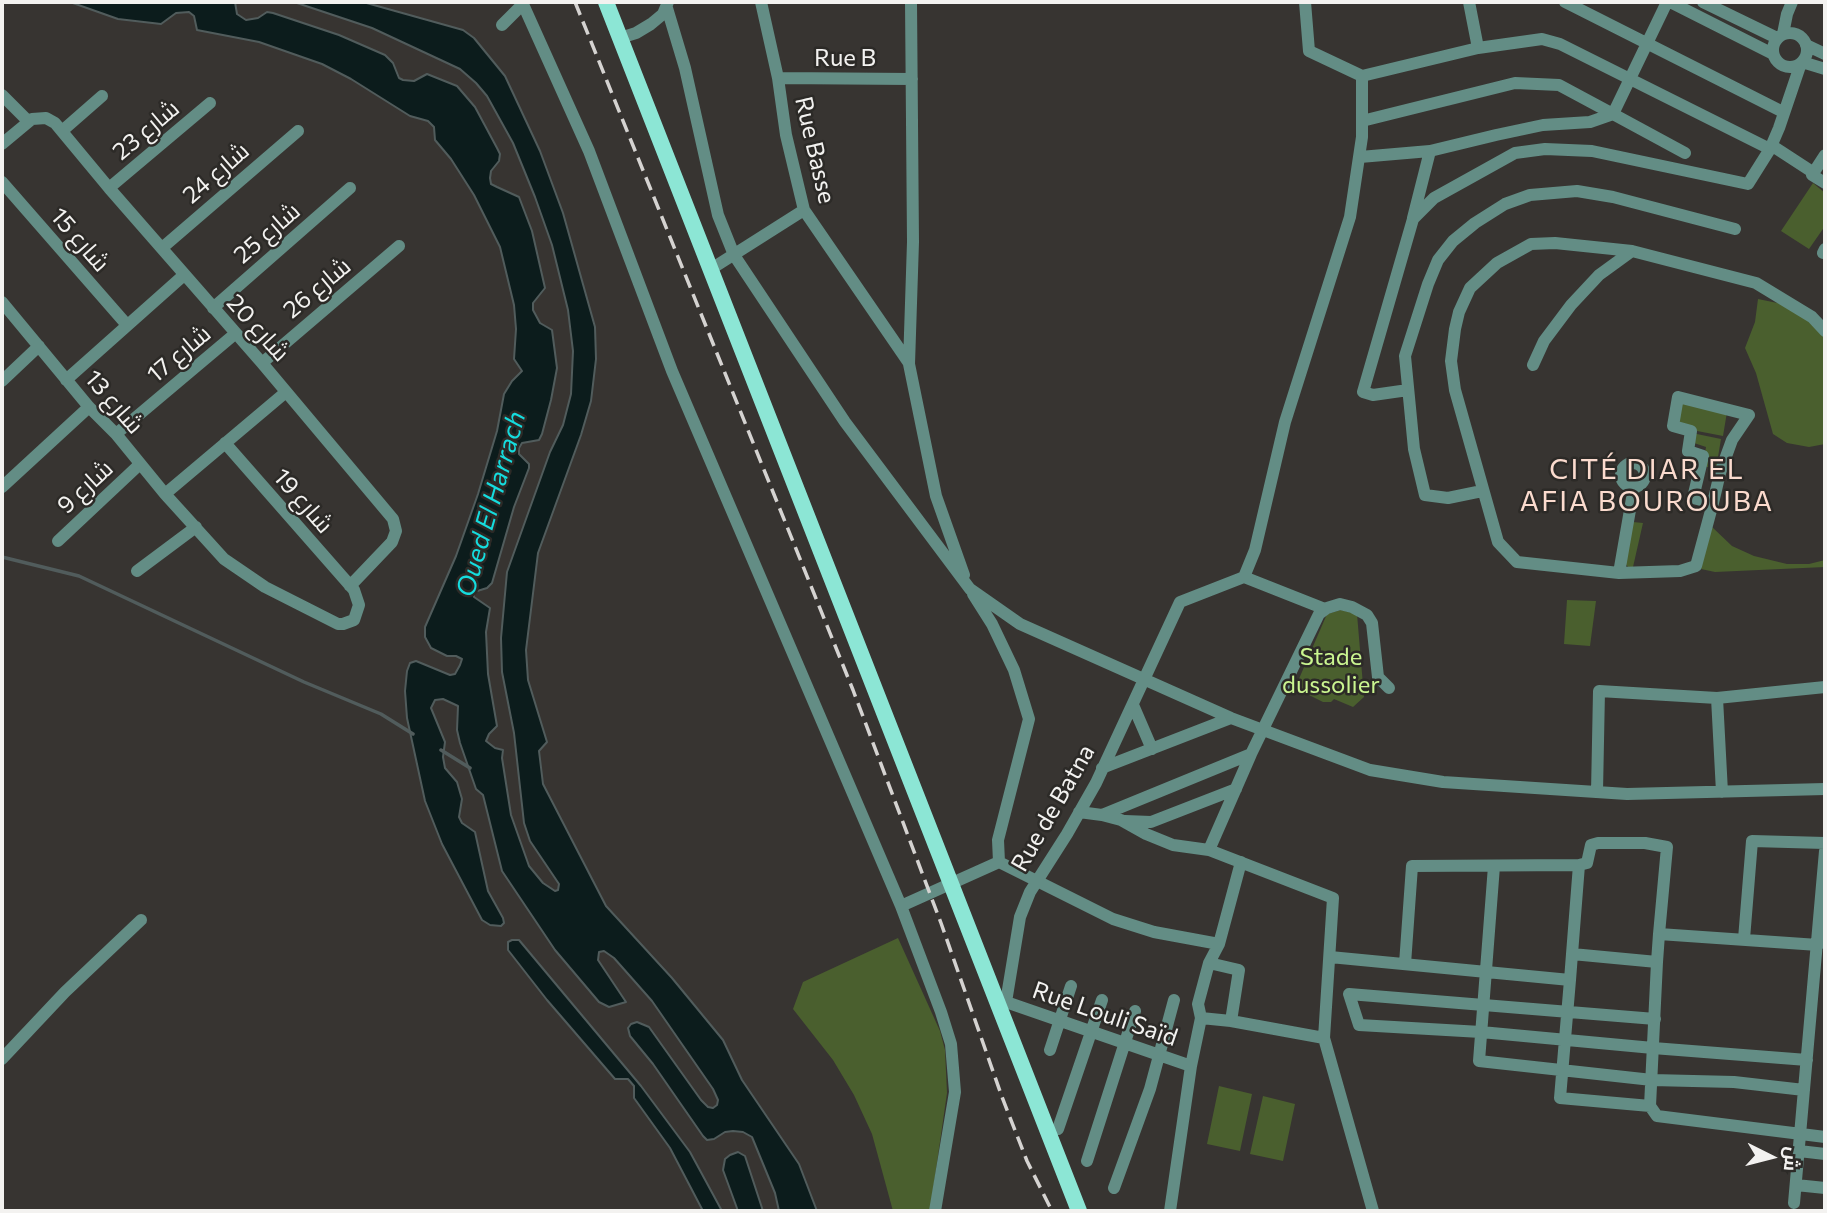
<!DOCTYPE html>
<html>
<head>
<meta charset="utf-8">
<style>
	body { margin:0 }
	#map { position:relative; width:1827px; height:1213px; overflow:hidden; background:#373431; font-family:Commissioner,Cairo,sans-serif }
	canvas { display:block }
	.frame { position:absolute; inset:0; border:4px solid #f3f2f0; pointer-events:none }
	.north { position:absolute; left:1736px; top:1122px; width:70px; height:70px; -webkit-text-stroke:5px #2c2a27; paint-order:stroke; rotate:96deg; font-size:19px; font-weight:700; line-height:28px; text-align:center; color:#f3f2f0 }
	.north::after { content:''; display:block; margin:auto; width:24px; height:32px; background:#f3f2f0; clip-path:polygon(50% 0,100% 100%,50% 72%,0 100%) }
</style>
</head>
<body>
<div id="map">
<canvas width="1827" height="1213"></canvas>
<div class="frame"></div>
<div class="north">ش</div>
</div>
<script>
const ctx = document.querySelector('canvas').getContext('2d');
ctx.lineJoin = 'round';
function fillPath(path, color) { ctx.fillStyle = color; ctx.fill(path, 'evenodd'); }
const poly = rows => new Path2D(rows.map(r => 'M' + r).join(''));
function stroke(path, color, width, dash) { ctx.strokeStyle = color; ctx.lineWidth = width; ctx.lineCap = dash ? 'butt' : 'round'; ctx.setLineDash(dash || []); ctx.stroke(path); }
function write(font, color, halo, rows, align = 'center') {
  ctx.font = font + ' Commissioner,Cairo,sans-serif'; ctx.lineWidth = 5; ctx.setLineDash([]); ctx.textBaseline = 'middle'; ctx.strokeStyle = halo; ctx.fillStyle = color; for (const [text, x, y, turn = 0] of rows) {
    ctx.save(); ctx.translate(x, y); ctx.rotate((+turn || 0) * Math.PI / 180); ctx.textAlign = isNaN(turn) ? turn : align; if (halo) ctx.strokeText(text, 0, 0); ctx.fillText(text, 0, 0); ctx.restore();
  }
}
fillPath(poly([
	[1813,183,1825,193,1825,226,1809,249,1781,231],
	[1758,299,1792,306,1825,335,1825,444,1809,447,1787,443,1773,434,1756,373,1745,348,1755,322],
	[1679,401,1727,412,1723,436,1692,430,1675,422],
	[1692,433,1721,439,1716,469,1703,466,1706,447,1691,442],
	[1633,522,1643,523,1633,567,1628,567,1625,563],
	[1711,526,1732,546,1754,556,1787,564,1809,564,1825,560,1825,567,1715,572,1701,569],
	[1567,600,1596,601,1590,646,1564,644],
	[1341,610,1357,614,1364,697,1353,707,1334,699,1331,702,1323,702,1295,688,1327,614],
	[898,938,940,1031,945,1050,947,1093,930,1211,893,1211,872,1134,854,1095,833,1060,793,1009,803,982],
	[1219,1086,1252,1094,1240,1151,1207,1144],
	[1263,1096,1295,1104,1283,1161,1250,1154]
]), '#4a5f2e');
const water = poly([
	[70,2,235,2,237,14,246,20,258,18,267,12,273,13,339,35,385,55,393,63,399,78,403,80,414,81,427,74,457,86,475,107,497,148,500,154,499,161,491,171,490,178,491,184,497,187,519,197,532,231,545,288,533,303,533,310,540,323,552,330,557,368,551,400,542,434,539,440,522,443,519,448,519,454,529,464,529,468,514,507,492,583,487,588,474,592,474,597,490,608,486,632,488,674,497,726,489,734,486,741,495,748,503,750,502,758,511,815,529,866,543,883,555,891,558,890,559,884,530,841,524,823,514,733,502,672,501,638,507,572,550,452,563,425,571,394,573,351,568,310,552,245,535,197,513,143,487,96,476,83,460,69,372,28,294,2,363,2,463,30,474,38,505,76,540,151,563,213,595,327,596,359,591,401,581,435,538,553,526,650,528,680,547,742,539,751,543,784,606,906,672,978,723,1040,742,1080,799,1164,817,1211,779,1211,775,1193,752,1137,743,1132,733,1131,725,1132,714,1139,707,1140,703,1136,653,1064,630,1036,628,1028,631,1024,637,1022,649,1027,701,1100,708,1107,713,1108,717,1105,718,1100,713,1089,652,1001,614,958,604,951,599,952,598,960,626,1002,609,1007,599,1002,555,950,502,871,483,795,476,789,460,743,457,730,458,706,443,699,435,700,431,708,445,742,443,757,445,768,457,782,462,799,459,817,462,823,475,832,488,891,503,918,504,923,501,926,490,925,482,920,442,844,425,801,407,718,405,691,407,671,410,663,416,661,450,675,455,674,460,665,462,659,456,656,447,656,431,648,425,637,425,627,456,556,478,494,497,431,504,394,512,381,522,371,514,359,516,329,514,305,500,247,474,195,451,159,435,140,434,127,428,121,410,116,351,79,322,64,259,42,197,30,194,16,189,12,176,13,161,24,118,19,70,2],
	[512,940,519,940,641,1086,690,1152,722,1211,703,1211,670,1148,634,1098,634,1086,628,1079,615,1079,547,1000,508,950,508,942,512,940],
	[738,1152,745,1156,763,1211,738,1211,723,1170,725,1159,730,1155,738,1152]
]);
fillPath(water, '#0c1c1c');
stroke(water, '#515c5c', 2);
stroke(poly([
	[2,557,79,576,304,682,381,714,413,734],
	[441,750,470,768]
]), '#515c5c', 3.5);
stroke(poly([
	[522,2,589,151,672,371,901,906,941,1012,951,1044,955,1092,935,1211],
	[761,2,778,78,786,135,804,210,909,363],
	[911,2,913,242,909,364,936,496,964,575],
	[1469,2,1478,48],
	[1565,2,1783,112],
	[1670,2,1773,54],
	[1703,2,1777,38],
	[667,8,685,68,718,215,734,255,845,422,970,589,1020,624,1231,718,1370,770,1443,782,1627,794,1825,789],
	[502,25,523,4],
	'1773 50a17 17 0 1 1 34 0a17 17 0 1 1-34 0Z',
	[1783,34,1787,14,1792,2],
	[620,38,636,33,651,24,663,14,668,2],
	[1806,45,1825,54],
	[1802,62,1825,69],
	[1362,76,1478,48,1542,39,1560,44,1770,149],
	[778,78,912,79],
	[2,95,28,121],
	[1362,121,1515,83,1559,85,1613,114,1667,2],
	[62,131,102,96],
	[2,144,32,119,46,118,55,123,109,188,262,363,393,519,396,531,392,542,350,586],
	[1771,145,1814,173],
	[1825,155,1812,175,1825,183],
	[1360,157,1430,151],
	[2,182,127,325],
	[109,188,210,103],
	[1413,218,1430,151,1496,135,1543,125,1590,122,1613,114,1685,153],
	[162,248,298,131],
	[1823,253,1825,249],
	[711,269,804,210],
	[2,302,89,407,116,434,165,494,224,559,265,587,338,624,343,624,354,620,359,605,354,590,225,443],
	[213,308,350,188],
	[262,363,399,246],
	[1533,365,1544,341,1571,305,1599,275,1632,251],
	[66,380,184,275],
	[2,381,39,346],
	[1408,390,1373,395,1363,392,1413,219,1434,198,1515,153,1545,149,1592,151,1748,184,1770,149,1779,128,1801,63],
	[116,434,236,333],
	'1621 475a12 12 0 1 1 24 0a12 12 0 1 1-24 0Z',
	[2,487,89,407],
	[1482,491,1448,498,1425,495,1414,449,1405,356,1428,284,1438,260,1453,241,1475,223,1505,204,1530,195,1577,191,1613,197,1735,229],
	[165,494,286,392],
	[1713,503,1693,498,1703,456,1688,451,1691,431,1673,426,1678,397,1749,415,1732,440,1720,473,1713,503,1696,566,1680,571,1619,573,1517,562,1498,542,1455,390,1451,361,1455,329,1459,312,1470,288,1497,263,1531,244,1555,243,1632,251,1756,283,1812,317,1825,331],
	[58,541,140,464],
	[137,571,196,527],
	[1619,573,1634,487],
	[1244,577,1325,609],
	[973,594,992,624,1014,670,1029,719,998,840,999,862,1113,919,1154,932,1219,944],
	[1717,698,1722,792],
	[1133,705,1152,749],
	[1102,768,1231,718],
	[1597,792,1599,691,1717,698,1825,687],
	[1079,812,1102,815,1121,820,1146,834,1173,845,1209,850,1333,898,1324,1038,1373,1211],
	[1102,815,1251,754],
	[1125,821,1151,822,1236,789],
	[1209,850,1251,754,1319,614,1327,608,1340,604,1352,607,1367,615,1372,623,1378,677,1389,688],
	[1494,866,1479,1061,1652,1080,1734,1082,1804,1090],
	[901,906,999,862],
	[1744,939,1752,841,1825,843],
	[1572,954,1579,865],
	[1330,957,1570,980,1572,954,1657,962,1659,934,1818,945],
	[1209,963,1239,970,1231,1021],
	[1405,964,1412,866,1579,865,1587,863,1591,845,1598,843,1645,843,1667,847,1659,934],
	[1570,980,1560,1098,1650,1106,1657,1116,1825,1137],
	[1201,1018,1198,1004,1209,963,1219,944,1241,862],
	[1655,1019,1349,994,1359,1025,1481,1032,1653,1048,1807,1060],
	[1050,1050,1071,986],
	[2,1059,65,992,141,920],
	[1191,1066,1006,1002,1020,917,1030,892,1067,834,1096,783,1180,602,1244,577,1255,550,1285,422,1350,217,1362,137,1362,76,1309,51,1305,2],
	[1650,1106,1657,962],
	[1058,1129,1102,1000],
	[1799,1151,1825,1154],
	[1087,1161,1135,1011],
	[1796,1185,1825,1188],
	[1114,1188,1150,1089,1174,1000],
	[1794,1203,1825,851],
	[1170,1211,1191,1066,1201,1018,1231,1021,1324,1038]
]), '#638d85', 12);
stroke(poly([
	[606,2,1079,1211]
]), '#8ce6d5', 16);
stroke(poly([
	[575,2,853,690,941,923,1002,1097,1027,1161,1052,1211]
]), '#d5d3d1', 3.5, [14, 7]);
write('24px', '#f3f2f0', '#2c2a27', [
	["Rue B",845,58],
	["شارع 23",146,130,-40],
	["Rue Basse",815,150,77],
	["شارع 24",216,173,-41],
	["شارع 25",267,233,-41],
	["شارع 15",80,240,49],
	["شارع 26",317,288,-40],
	["شارع 20",258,328,48],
	["شارع 17",179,354,-40],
	["شارع 13",114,402,49],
	["شارع 9",85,487,-43],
	["شارع 19",303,501,49],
	["Rue de Batna",1053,808,-60],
	["Rue Louli Saïd",1105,1014,19]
]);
write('24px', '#caf590', '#2c2a27', [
	["Stade",1331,657],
	["dussolier",1331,685]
]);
write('italic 26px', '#15dcde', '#2c2a27', [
	["Oued El Harrach",491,504,-74]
]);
ctx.letterSpacing = '2px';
write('28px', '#fbdbce', '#2c2a27', [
	["CITÉ DIAR EL",1647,470],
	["AFIA BOUROUBA",1647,502]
]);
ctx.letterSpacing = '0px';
</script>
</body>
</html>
